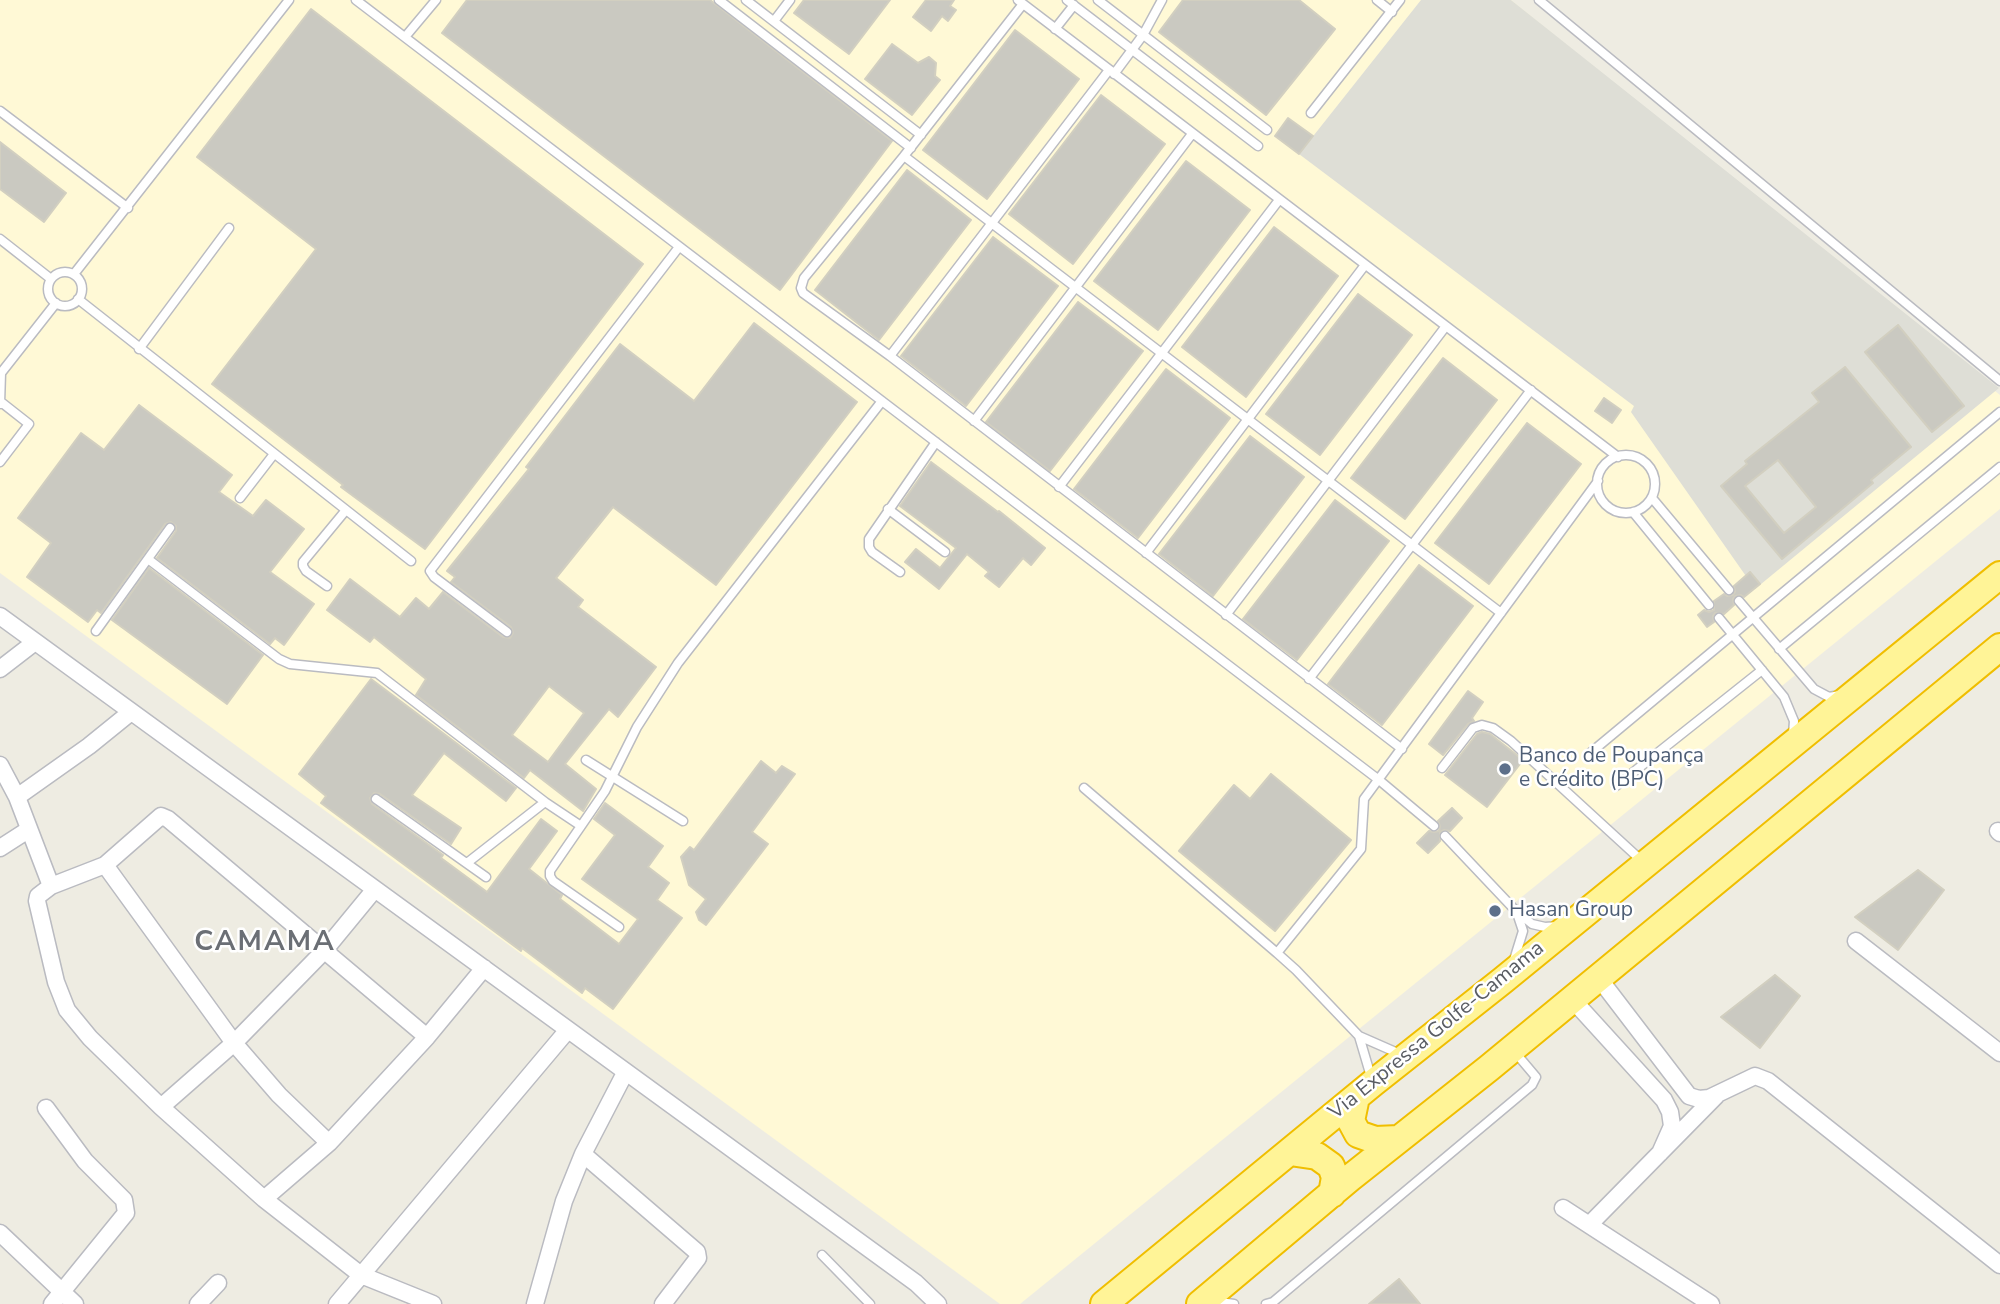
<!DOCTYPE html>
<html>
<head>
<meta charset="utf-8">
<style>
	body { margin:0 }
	canvas { display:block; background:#eeece2 }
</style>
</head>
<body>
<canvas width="2000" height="1304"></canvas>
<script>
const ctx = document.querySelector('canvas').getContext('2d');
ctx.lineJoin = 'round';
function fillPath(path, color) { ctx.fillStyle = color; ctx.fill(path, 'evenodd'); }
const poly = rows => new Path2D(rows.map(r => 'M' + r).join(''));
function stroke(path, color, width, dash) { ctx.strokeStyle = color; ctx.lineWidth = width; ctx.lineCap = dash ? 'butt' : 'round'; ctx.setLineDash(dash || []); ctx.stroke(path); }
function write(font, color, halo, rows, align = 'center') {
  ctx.font = font + ' "Nunito Sans",sans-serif'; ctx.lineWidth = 5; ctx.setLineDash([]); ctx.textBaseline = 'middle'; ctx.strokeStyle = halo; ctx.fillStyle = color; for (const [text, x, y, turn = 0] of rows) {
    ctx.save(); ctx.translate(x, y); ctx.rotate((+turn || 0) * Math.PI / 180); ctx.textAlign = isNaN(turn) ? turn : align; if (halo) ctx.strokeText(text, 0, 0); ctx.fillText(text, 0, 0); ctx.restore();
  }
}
fillPath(poly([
	[0,0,1511,0,2000,395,2000,509,1020,1304,1000,1304,0,573]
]), '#fff9d6');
fillPath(poly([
	[1421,0,1511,0,1999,388,1755,589,1631,412,1634,406,1299,154]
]), '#deded6');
const building = poly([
	[467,0,710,0,892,141,780,290,442,33,467,0],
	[804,0,890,0,849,54,794,13,804,0],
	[926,0,954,0,950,6,956,10,948,21,942,16,931,31,913,17,926,0],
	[1183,0,1299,0,1335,29,1266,115,1159,32,1183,0],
	[311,9,643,264,425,549,341,487,343,485,212,384,316,249,197,157,311,9],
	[1015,30,1079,79,987,199,923,150,1015,30],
	[892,44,918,63,929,57,936,63,935,76,940,80,912,115,865,79,892,44],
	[1101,95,1165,144,1073,264,1009,214,1101,95],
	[1288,118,1313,136,1299,154,1275,136,1288,118],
	[0,142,66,193,44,222,0,189,0,142],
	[1186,161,1250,210,1158,330,1094,281,1186,161],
	[907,170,971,220,879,340,815,290,907,170],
	[1274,227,1338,276,1246,397,1182,347,1274,227],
	[993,237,1058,286,966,406,901,356,993,237],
	[1358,294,1412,335,1320,455,1266,414,1358,294],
	[1078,302,1143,351,1050,471,986,422,1078,302],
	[754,323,857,402,716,585,613,507,556,578,583,600,578,607,656,667,618,717,609,709,565,764,596,789,583,811,530,770,524,778,416,695,426,679,374,637,370,642,327,610,350,579,400,617,416,598,429,609,443,592,503,637,510,638,513,633,511,627,451,582,455,577,447,571,529,469,526,467,620,344,694,401,754,323],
	[549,686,584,713,548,762,512,735,549,686],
	[1898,325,1964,406,1932,432,1865,352,1898,325],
	[1443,358,1497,400,1405,519,1351,478,1443,358],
	[1845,367,1911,447,1871,480,1873,483,1782,559,1721,486,1747,464,1745,461,1819,402,1812,393,1845,367],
	[1778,460,1816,507,1784,533,1745,486,1778,460],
	[1166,369,1230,418,1138,538,1074,489,1166,369],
	[1604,398,1621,410,1612,423,1595,411,1604,398],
	[139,405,232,475,219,492,253,516,266,500,304,529,270,572,314,604,284,645,275,638,270,644,157,558,176,531,176,526,171,522,165,524,101,613,97,610,88,622,27,577,51,543,18,518,81,433,104,450,139,405],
	[1527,423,1581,464,1489,584,1435,543,1527,423],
	[1250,436,1304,477,1213,596,1159,554,1250,436],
	[931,462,998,512,999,511,1045,548,1031,565,1023,558,999,587,985,576,989,572,967,554,939,589,905,562,916,549,940,568,956,548,900,506,931,462],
	[1335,500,1389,541,1297,660,1243,619,1335,500],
	[1419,565,1473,606,1382,725,1328,684,1419,565],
	[149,568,263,655,227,704,112,620,149,568],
	[1750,572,1760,584,1744,597,1741,595,1735,596,1733,599,1734,605,1724,614,1715,613,1713,616,1714,622,1707,627,1698,615,1704,610,1709,612,1714,610,1714,601,1724,594,1727,596,1733,595,1735,592,1734,586,1750,572],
	[371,679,516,788,506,801,444,753,412,795,461,828,451,844,380,794,374,793,370,798,372,804,443,855,441,858,487,892,541,819,557,831,529,869,562,895,560,899,619,944,638,919,582,879,615,835,594,819,605,803,663,846,648,867,669,883,657,900,682,918,613,1009,585,988,582,993,522,948,521,951,321,803,326,796,299,774,371,679],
	[1468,691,1483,702,1472,718,1474,721,1468,724,1443,755,1429,744,1468,691],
	[1482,732,1490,734,1523,760,1487,807,1445,775,1477,734,1482,732],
	[761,761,776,773,782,766,795,774,752,832,768,844,706,925,699,920,696,912,706,899,689,885,681,857,690,847,694,850,761,761],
	[1271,774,1351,840,1275,931,1179,851,1234,785,1250,799,1271,774],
	[1452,808,1462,818,1450,831,1444,830,1440,832,1440,841,1428,853,1417,843,1429,831,1434,832,1439,831,1440,826,1438,821,1452,808],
	[1918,870,1944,890,1898,950,1855,917,1918,870],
	[1775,975,1800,996,1760,1048,1721,1017,1775,975],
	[1399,1279,1420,1304,1369,1304,1399,1279]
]);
fillPath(building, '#cac9c1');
stroke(building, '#d2cfc0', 2);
const service = poly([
	[356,0,1379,780,1434,826],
	[719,0,911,148],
	[746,0,921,135],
	[1018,0,1618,457],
	[1067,0,1258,146],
	[1098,0,1267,130],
	[1377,0,1392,12],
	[1539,0,2000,381],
	[1023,4,904,156,804,278,801,288,803,293,890,356,1402,749],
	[774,21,790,0],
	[1055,29,1074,5],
	[405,37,436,0],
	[1114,74,1143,35,1162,0],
	[0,111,128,208],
	[1311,113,1400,0],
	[904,156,1501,613],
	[0,239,51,279],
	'48 289a17 17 0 1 1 34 0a17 17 0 1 1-34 0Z',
	[74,274,289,0],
	[78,299,411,561],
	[139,349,229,228],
	[890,356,1109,70],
	[0,404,1,373,56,303],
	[974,421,1192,134],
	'1597 484a29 29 0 1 1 58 0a29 29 0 1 1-58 0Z',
	[0,462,29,424,1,402],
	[1059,487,1279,200],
	[240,498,274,454],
	[1652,498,1729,590],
	[888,509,945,552],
	[1633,512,1709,605],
	[1146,553,1365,265],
	[148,559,279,659,290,664,377,673,545,802],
	[900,572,872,552,869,547,869,539,936,442],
	[327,586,306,571,303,566,303,562,346,510],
	[1739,601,1814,689,1829,697,1840,695],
	[1226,615,1446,326],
	[1719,618,1784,697,1794,721,1793,734],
	[96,631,170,528],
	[507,632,434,577,430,571,679,247],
	[1779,649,2000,467],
	[1309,679,1531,390],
	[1589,754,2000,412],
	[586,760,683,821],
	[1442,768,1473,728,1482,725,1493,728,1511,741,1642,861],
	[1616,786,1762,670],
	[1084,788,1277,953,1361,849,1364,799,1598,481],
	[376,799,486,877],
	[581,826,550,871,550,876,553,881,619,927],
	[1445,836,1515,910,1532,924,1545,927,1558,926],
	[467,863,545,802,581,826,605,791,637,727,678,663,882,401],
	[1277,953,1296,970,1359,1036,1400,1054],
	[1514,960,1523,931,1517,913],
	[1359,1036,1372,1080],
	[822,1255,870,1304],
	[1213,1301,1234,1304],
	[1266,1304,1273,1302,1532,1085,1536,1077,1514,1051]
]);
const minor = poly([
	[0,616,916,1283,938,1304],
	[0,669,35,642],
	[0,765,17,797,51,886],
	[17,797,89,746,131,712],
	[1998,831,2000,833],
	[0,848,28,830],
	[105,865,234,1043,279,1095,329,1143],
	[1856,941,2000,1053],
	[1598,977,1689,1096,1699,1099,1709,1098,1755,1076,1768,1081,2000,1265],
	[1572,999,1664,1100,1670,1112,1672,1126,1660,1153],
	[427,1037,168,819,161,816,105,865,51,886,38,896,37,901,56,982,67,1010,90,1038,161,1107,264,1199,361,1275,433,1304],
	[161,1107,234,1043,324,951,375,889],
	[46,1108,85,1161,124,1200,126,1213,52,1304],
	[583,1154,625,1073],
	[264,1199,329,1143,427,1037,484,968],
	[1563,1208,1711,1304],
	[1590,1224,1716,1096],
	[0,1233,75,1304],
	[198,1304,218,1283],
	[337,1304,567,1031],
	[535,1304,564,1201,583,1154,697,1252,698,1258,663,1304]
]);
const trunk = poly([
	[1356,1097,1351,1121,1358,1134,1375,1140,1399,1139],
	[1290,1152,1317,1156,1331,1166,1335,1177,1332,1194],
	[1104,1304,1373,1083,1502,981,2000,575],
	[1200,1304,1350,1178,1489,1068,2000,647]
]);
stroke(service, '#babbc1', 11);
stroke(minor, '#babbc1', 19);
stroke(trunk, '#f0be00', 30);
stroke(service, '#fff', 8);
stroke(minor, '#fff', 16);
stroke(trunk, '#fff497', 26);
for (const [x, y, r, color] of [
	[1505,769,7,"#5c6f8a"],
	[1495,911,7,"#5c6f8a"]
]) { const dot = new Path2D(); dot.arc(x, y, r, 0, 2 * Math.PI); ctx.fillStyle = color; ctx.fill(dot); stroke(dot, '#fff', 2.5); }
write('21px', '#4e5e75', '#fff', [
	["Banco de Poupança",1519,757],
	["e Crédito (BPC)",1519,781],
	["Hasan Group",1509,911]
], 'left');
write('21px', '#5a5d63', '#fff', [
	["Via Expressa Golfe-Camama",1437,1031,-39]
]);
ctx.letterSpacing = '2px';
write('bold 28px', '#6b6f75', '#fff', [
	["CAMAMA",265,943]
]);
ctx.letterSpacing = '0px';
</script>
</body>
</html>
